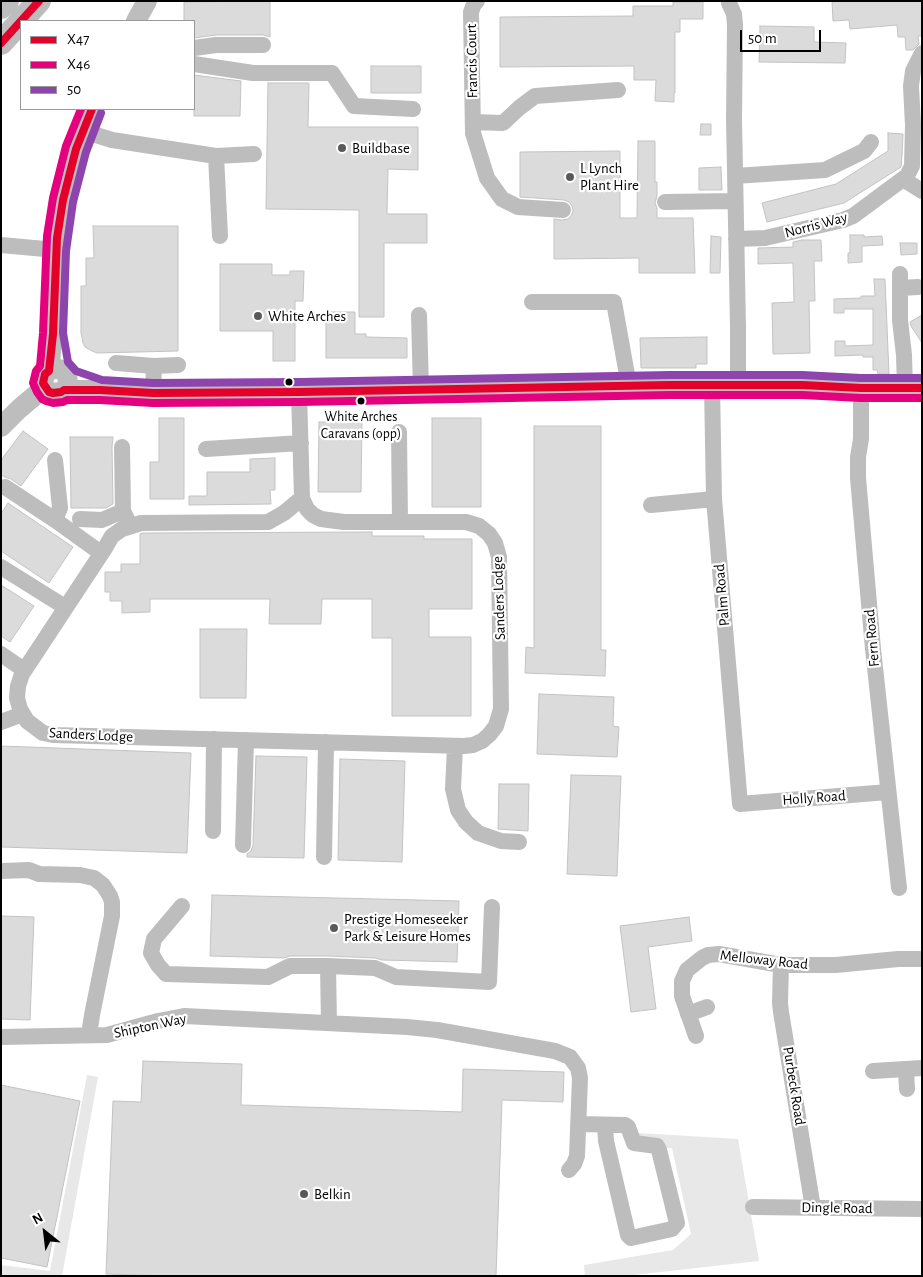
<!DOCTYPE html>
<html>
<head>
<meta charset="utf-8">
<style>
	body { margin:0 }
	#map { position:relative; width:923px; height:1277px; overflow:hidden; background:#fff; font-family:"Alegreya Sans",sans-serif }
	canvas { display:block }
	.frame { position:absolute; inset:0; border:2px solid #000; pointer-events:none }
	.legend { position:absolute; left:20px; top:20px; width:175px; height:90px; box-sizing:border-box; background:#fff; border:1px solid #999; margin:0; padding:6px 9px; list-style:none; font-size:15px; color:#000 }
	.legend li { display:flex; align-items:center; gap:10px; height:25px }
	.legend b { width:25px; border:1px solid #999 }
	.north { position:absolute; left:20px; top:1207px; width:50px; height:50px; -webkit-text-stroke:4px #fff; paint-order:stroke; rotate:331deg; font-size:14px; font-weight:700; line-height:20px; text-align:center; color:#000 }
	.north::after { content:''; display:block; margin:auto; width:18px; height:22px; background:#000; clip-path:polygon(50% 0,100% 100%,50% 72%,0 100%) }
	.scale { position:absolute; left:740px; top:30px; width:81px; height:22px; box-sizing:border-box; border:2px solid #000; border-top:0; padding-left:6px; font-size:15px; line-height:18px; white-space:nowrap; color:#000; -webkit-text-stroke:4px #fff; paint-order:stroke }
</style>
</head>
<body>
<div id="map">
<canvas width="923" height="1277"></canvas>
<div class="frame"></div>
<ul class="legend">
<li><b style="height:6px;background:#e4002b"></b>X47</li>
<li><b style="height:6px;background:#e5007d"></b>X46</li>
<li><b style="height:6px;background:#8e44ad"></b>50</li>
</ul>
<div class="north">N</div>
<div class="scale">50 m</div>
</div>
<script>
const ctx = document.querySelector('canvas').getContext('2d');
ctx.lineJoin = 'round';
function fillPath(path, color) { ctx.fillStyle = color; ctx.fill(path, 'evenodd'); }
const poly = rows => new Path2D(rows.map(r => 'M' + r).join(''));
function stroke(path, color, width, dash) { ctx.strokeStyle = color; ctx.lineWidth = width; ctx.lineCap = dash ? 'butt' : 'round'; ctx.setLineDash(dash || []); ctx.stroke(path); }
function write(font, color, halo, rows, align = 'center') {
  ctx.font = font + ' "Alegreya Sans",sans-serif'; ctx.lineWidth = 4.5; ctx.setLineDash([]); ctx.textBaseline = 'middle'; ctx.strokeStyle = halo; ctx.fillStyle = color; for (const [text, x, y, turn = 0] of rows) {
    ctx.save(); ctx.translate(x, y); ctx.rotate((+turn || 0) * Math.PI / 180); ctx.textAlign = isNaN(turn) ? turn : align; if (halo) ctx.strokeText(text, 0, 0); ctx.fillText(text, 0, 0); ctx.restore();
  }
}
fillPath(poly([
	[87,1075,98,1077,62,1276,1,1276,1,1265,50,1271],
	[638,1133,738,1139,759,1261,625,1276,585,1276,584,1265,673,1250,691,1234,672,1148,644,1147]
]), '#e8e8e8');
const building = poly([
	[270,1,270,37,263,35,216,35,194,38,194,21,184,21,184,2,270,1],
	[832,1,922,1,922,36,918,36,919,44,913,50,906,50,905,37,898,37,897,25,850,29,849,20,833,21,832,1],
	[673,2,703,2,703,19,680,19,680,32,675,32,675,93,674,93,674,102,655,101,656,80,634,80,634,66,500,67,500,17,633,16,633,6,673,6,673,2],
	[760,26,814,27,814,42,846,43,845,63,759,62,760,26],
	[371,66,421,66,421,93,371,93,371,66],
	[194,75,241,81,240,116,194,116,194,75],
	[268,83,309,83,308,127,418,127,418,170,388,169,387,214,427,214,427,243,384,243,384,317,359,317,359,210,266,209,268,83],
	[701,124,711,124,711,135,700,135,701,124],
	[888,133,903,134,902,156,901,167,844,203,767,222,762,203,836,184,888,151,888,133],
	[638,141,655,141,655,182,657,182,657,196,655,203,657,208,657,218,693,218,695,273,639,273,639,258,554,259,554,219,562,220,568,219,571,216,573,211,572,206,569,202,564,200,520,197,520,152,620,151,620,218,637,218,638,141],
	[721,167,722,190,699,190,699,168,721,167],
	[93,226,178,226,178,351,97,353,92,351,85,347,83,343,81,333,81,286,86,286,86,258,94,258,93,226],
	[850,235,864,235,864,237,882,236,883,245,862,246,862,262,848,263,848,253,850,253,850,235],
	[711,236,721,237,720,273,710,273,711,236],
	[802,240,821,240,822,261,814,261,815,301,809,301,810,353,773,354,772,303,794,302,793,263,758,264,758,248,793,247,793,242,802,240],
	[900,243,917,243,917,254,901,255,900,243],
	[220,264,272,264,272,275,290,275,290,271,304,271,303,301,295,301,295,361,273,361,273,331,220,331,220,264],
	[874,279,885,279,889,374,878,374,877,370,873,370,873,357,863,357,863,355,835,356,835,341,845,341,845,346,873,345,873,309,844,309,844,313,834,313,834,299,861,298,861,296,875,296,874,279],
	[326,312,355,312,355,334,366,334,366,337,407,338,407,358,326,358,326,312],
	[922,315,922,343,911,326,910,322,922,315],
	[707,337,707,364,696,364,696,368,641,368,640,338,707,337],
	[159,418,184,418,184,499,150,499,150,462,159,462,159,418],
	[432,418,481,418,481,507,432,507,432,418],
	[319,422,362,422,361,492,318,492,319,422],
	[534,426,601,426,601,650,606,650,605,676,525,673,526,647,534,648,534,426],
	[23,431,48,449,21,486,11,479,5,477,1,475,1,460,23,431],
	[70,437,113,437,112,447,113,504,106,508,71,508,70,437],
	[275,458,275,490,270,490,271,504,189,505,189,496,207,496,207,472,250,472,250,459,275,458],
	[8,503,73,547,49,583,1,551,1,514,8,503],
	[372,532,372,536,424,536,424,539,472,539,472,609,429,609,429,637,471,637,471,716,392,716,392,638,372,638,372,599,322,599,321,624,269,624,270,599,150,599,150,612,122,613,122,601,110,601,110,592,105,592,105,572,121,572,121,564,140,564,140,534,143,533,372,532],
	[1,585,34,606,10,642,1,636,1,585],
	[200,629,247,629,246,698,200,698,200,629],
	[539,694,614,697,613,726,619,727,617,757,537,754,539,694],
	[1,746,191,753,187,853,1,847,1,746],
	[256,756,307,757,304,858,247,857,247,854,251,851,253,845,256,756],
	[340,759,405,761,402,862,338,860,340,759],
	[571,775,621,776,617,876,567,874,571,775],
	[499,784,529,784,528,831,498,829,499,784],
	[212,895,459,901,457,962,382,960,375,958,328,956,290,956,284,958,210,956,212,895],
	[1,916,34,917,30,1020,1,1019,1,916],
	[689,917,692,941,648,947,656,1009,631,1012,620,926,689,917],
	[143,1061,242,1064,241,1105,462,1112,463,1069,564,1072,563,1102,502,1100,496,1276,162,1276,106,1274,113,1101,141,1102,143,1061],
	[1,1085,80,1101,47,1267,1,1258,1,1085]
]);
fillPath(building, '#dbdbdb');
stroke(building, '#c3c3c3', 1);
stroke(poly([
	[477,1,474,4,471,12,473,133,487,178,502,199,518,207,563,210],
	[729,3,734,14,735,25,734,119,738,327,738,385],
	[194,48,216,45,263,45],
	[194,64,253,73,332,73,354,106,413,109],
	[473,122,503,123,519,108,535,96,618,90],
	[83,131,112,140,216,156,254,154],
	[216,156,220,236],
	[735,176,825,170,864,151,871,142],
	[903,179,922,191],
	[665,202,735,201],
	[736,239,765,238,843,220,853,216,907,176,912,166,913,125,911,86,913,71,922,53],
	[1,245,56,250],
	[900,274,900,320,904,355,905,388],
	[900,288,918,287],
	[532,302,614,302,629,386],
	[419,315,421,390],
	[116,363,154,366],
	[712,385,714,499,740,804,888,792],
	[861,388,861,439,858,457,858,478,873,649,899,888],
	[299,392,302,498,307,509,313,515,321,519,344,522,466,522,479,526,489,534,495,543,499,557,501,709,496,726,489,735,482,741,473,745,464,746,53,735,43,733,27,721,20,709,17,698,18,686,22,674,105,548,112,536,122,529,141,523,268,522,284,513,302,498],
	[153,393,154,366,178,365],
	[399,432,400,522],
	[122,447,123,511,130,525],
	[206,449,301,443],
	[55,460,60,508,55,520,101,553],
	[5,487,55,520],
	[651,505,714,499],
	[80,519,102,520,123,511],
	[1,567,65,607],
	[1,654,24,670],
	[1,722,23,714],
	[455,746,453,789,458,810,466,822,478,833,501,841,519,842],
	[213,831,214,739],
	[243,845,246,740],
	[324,857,326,742],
	[1,871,29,870,39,874,80,875,94,878,103,885,110,896,112,902,112,916,92,1015,89,1035],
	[182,906,154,939,151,953,158,965,166,974,268,977,290,966,328,966],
	[781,965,780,1003,781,1012,813,1208],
	[688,1014,707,1007],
	[329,1023,328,966,375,968,396,977,489,982,492,907],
	[696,1036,682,996,682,981,687,970,702,958,708,955,719,954,781,965,836,965,898,959,922,959],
	[1,1037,107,1035,158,1021,184,1016,407,1027,437,1030,555,1051,570,1057,578,1068,580,1078,577,1156,574,1164,569,1170],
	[906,1069,907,1089],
	[873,1071,922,1068],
	[579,1124,625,1125,628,1127,634,1143,657,1146,659,1150,677,1223,672,1229,631,1238,628,1235,606,1141,605,1125],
	[753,1207,922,1209]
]), '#bdbdbd', 16);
stroke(poly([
	[136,21,147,1],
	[49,371,53,369,59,369,63,371,67,375,68,383,67,387,61,392,53,393,49,392,45,387,43,383,45,374,49,371,53,334,56,250,63,200,71,168,76,149,92,109],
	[64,390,100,390,153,393,299,392,670,385,802,385,861,388,922,388],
	[1,427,19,409,45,387]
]), '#bdbdbd', 20);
stroke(poly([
	[1,7,7,1],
	[1,43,39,1]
]), '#bdbdbd', 24);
stroke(poly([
	[1,43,39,1],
	[92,109,76,149,63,200,57,238,53,334,49,371,45,374,43,383,49,392,53,393,61,392,64,390,100,390,153,393,299,392,670,385,802,385,861,388,922,388]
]), '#e4002b', 8);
stroke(poly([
	[81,109,66,146,53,198,47,236,43,333,40,366,36,371,33,383,37,392,42,399,46,401,53,403,63,402,67,400,100,400,153,403,299,402,670,395,802,395,861,398,922,398]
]), '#e5007d', 8);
stroke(poly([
	[101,113,86,152,73,202,66,251,63,333,68,362,76,371,102,380,153,383,299,382,670,375,802,375,861,378,922,378]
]), '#8e44ad', 8);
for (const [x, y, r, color] of [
	[342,148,5,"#595959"],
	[570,177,5,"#595959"],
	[258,316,5,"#595959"],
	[289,382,4.5,"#000"],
	[361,401,4.5,"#000"],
	[334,928,5,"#595959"],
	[304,1194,5,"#595959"]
]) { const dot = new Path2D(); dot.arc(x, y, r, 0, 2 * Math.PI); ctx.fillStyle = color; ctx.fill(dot); stroke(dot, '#fff', 2); }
write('14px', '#000', '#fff', [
	["White Arches",361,417],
	["Caravans (opp)",361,434]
]);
write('15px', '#000', '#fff', [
	["Francis Court",472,61,-91],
	["Norris Way",816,225,-15],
	["Palm Road",722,595,-95],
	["Sanders Lodge",499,598,-92],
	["Fern Road",872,638,-95],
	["Sanders Lodge",91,735,3],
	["Holly Road",814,798,-4],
	["Melloway Road",764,960,6],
	["Shipton Way",150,1026,-12],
	["Purbeck Road",794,1086,81],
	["Dingle Road",837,1208,1]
]);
write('15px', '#000', '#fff', [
	["Buildbase",352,148],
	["L Lynch",580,168],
	["Plant Hire",580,185],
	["White Arches",268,316],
	["Prestige Homeseeker",344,919],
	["Park & Leisure Homes",344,936],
	["Belkin",314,1194]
], 'left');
</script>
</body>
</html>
